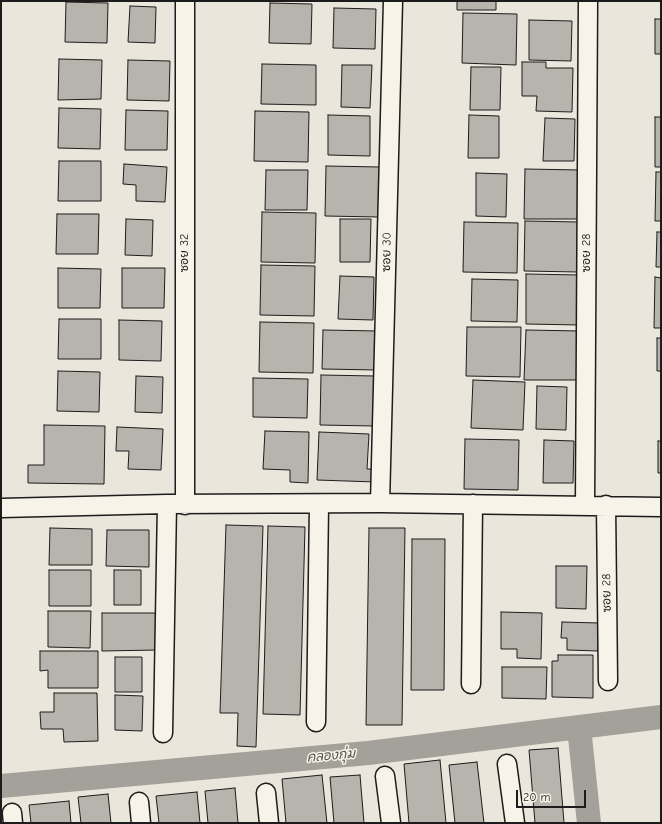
<!DOCTYPE html>
<html>
<head>
<meta charset="utf-8">
<style>
	body { margin:0 }
	#map { position:relative; width:662px; height:824px; overflow:hidden; background:#eae6dc; font-family:"Comic Neue",sans-serif }
	canvas { display:block }
	.frame { position:absolute; inset:0; border:2px solid #1c1c1c; pointer-events:none }
	.scale { position:absolute; left:516px; top:790px; width:70px; height:18px; box-sizing:border-box; border:2px solid #1c1c1c; border-top:0; padding-left:5px; font-size:12px; line-height:14px; white-space:nowrap; color:#1c1c1c; -webkit-text-stroke:3px #f7f3e8; paint-order:stroke }
</style>
</head>
<body>
<div id="map">
<canvas width="662" height="824"></canvas>
<div class="frame"></div>
<div class="scale">20 m</div>
</div>
<script>
const ctx = document.querySelector('canvas').getContext('2d');
ctx.lineJoin = 'round';
const poly = rows => new Path2D(rows.map(r => 'M' + r).join(''));
function stroke(path, color, width, dash) { ctx.strokeStyle = color; ctx.lineWidth = width; ctx.lineCap = dash ? 'butt' : 'round'; ctx.setLineDash(dash || []); ctx.stroke(path); }
function fillPath(path, color) { ctx.fillStyle = color; ctx.fill(path, 'evenodd'); }
function write(font, color, halo, rows, align = 'center') {
  ctx.font = font + ' "Comic Neue","Playpen Sans Thai",sans-serif'; ctx.lineWidth = 3; ctx.setLineDash([]); ctx.textBaseline = 'middle'; ctx.strokeStyle = halo; ctx.fillStyle = color; for (const [text, x, y, turn = 0] of rows) {
    ctx.save(); ctx.translate(x, y); ctx.rotate((+turn || 0) * Math.PI / 180); ctx.textAlign = isNaN(turn) ? turn : align; if (halo) ctx.strokeText(text, 0, 0); ctx.fillText(text, 0, 0); ctx.restore();
  }
}
stroke(poly([
	[579,727,589,823],
	[1,786,368,753,661,717]
]), '#a3a19a', 24);
const building = poly([
	[457,1,496,1,496,10,457,10,457,1],
	[66,2,108,3,107,43,65,42,66,2],
	[270,3,312,4,311,44,269,43,270,3],
	[130,6,156,7,155,43,128,42,130,6],
	[334,8,376,9,375,49,333,48,334,8],
	[463,13,517,14,516,65,462,63,463,13],
	[655,19,661,19,661,54,655,54,655,19],
	[529,20,572,21,571,61,529,60,529,20],
	[59,59,102,60,101,99,58,100,59,59],
	[128,60,170,61,169,101,127,100,128,60],
	[522,62,546,62,546,68,573,68,572,112,536,111,537,96,522,96,522,62],
	[262,64,316,65,316,105,261,104,262,64],
	[342,65,372,65,370,108,341,107,342,65],
	[471,67,501,67,500,110,470,110,471,67],
	[59,108,101,109,100,149,58,148,59,108],
	[126,110,168,111,167,150,125,150,126,110],
	[255,111,309,112,308,162,254,161,255,111],
	[328,115,370,116,370,156,328,155,328,115],
	[469,115,499,116,499,158,468,158,469,115],
	[655,117,661,117,661,167,655,167,655,117],
	[545,118,575,119,574,161,543,161,545,118],
	[59,161,101,161,101,201,58,201,59,161],
	[124,164,167,167,165,202,136,201,136,185,123,184,124,164],
	[326,166,380,167,379,217,325,216,326,166],
	[525,169,580,170,578,219,524,219,525,169],
	[266,170,308,170,307,210,265,210,266,170],
	[656,172,661,172,661,221,655,221,656,172],
	[476,173,507,174,506,217,476,216,476,173],
	[262,212,316,213,315,263,261,262,262,212],
	[57,214,99,214,98,254,56,254,57,214],
	[126,219,153,220,152,256,125,255,126,219],
	[340,219,371,219,370,262,340,262,340,219],
	[525,221,579,222,578,272,524,271,525,221],
	[464,222,518,223,517,273,463,272,464,222],
	[657,232,661,232,661,267,656,267,657,232],
	[261,265,315,266,314,316,260,315,261,265],
	[58,268,101,269,100,308,58,308,58,268],
	[122,268,165,268,164,308,122,308,122,268],
	[526,274,581,275,580,325,526,324,526,274],
	[340,276,374,277,373,320,338,319,340,276],
	[655,277,661,278,661,328,654,328,655,277],
	[472,279,518,280,517,322,471,321,472,279],
	[59,319,101,319,101,359,58,359,59,319],
	[119,320,162,321,161,361,119,360,119,320],
	[260,322,314,323,313,373,259,372,260,322],
	[467,327,521,327,520,377,466,376,467,327],
	[323,330,378,331,377,370,322,369,323,330],
	[526,330,580,331,579,380,524,380,526,330],
	[657,338,661,338,661,371,657,371,657,338],
	[58,371,100,372,99,412,57,411,58,371],
	[321,375,375,376,374,426,320,425,321,375],
	[136,376,163,377,162,413,135,412,136,376],
	[253,378,308,379,307,418,253,417,253,378],
	[473,380,525,382,523,430,471,428,473,380],
	[537,386,567,387,566,430,536,429,537,386],
	[44,425,105,426,104,484,28,483,28,465,44,465,44,425],
	[117,427,163,429,161,470,128,469,129,451,116,451,117,427],
	[265,431,309,432,308,483,290,482,290,470,263,469,265,431],
	[319,432,369,434,367,469,377,469,376,482,317,480,319,432],
	[465,439,519,440,518,490,464,489,465,439],
	[544,440,574,441,573,483,543,483,544,440],
	[658,441,661,441,661,473,658,473,658,441],
	[226,525,263,526,256,747,237,746,238,713,220,713,226,525],
	[268,526,305,527,300,715,263,714,268,526],
	[50,528,92,529,92,565,49,565,50,528],
	[369,528,405,528,402,725,366,725,369,528],
	[107,530,149,530,149,567,106,566,107,530],
	[412,539,445,539,444,690,411,690,412,539],
	[556,566,587,566,586,609,556,608,556,566],
	[49,570,91,570,91,606,49,606,49,570],
	[114,570,141,570,141,605,114,605,114,570],
	[48,611,91,611,90,648,48,647,48,611],
	[501,612,542,613,541,659,517,658,517,649,501,649,501,612],
	[102,613,157,613,158,650,102,651,102,613],
	[562,622,599,623,598,651,567,650,567,638,561,638,562,622],
	[40,651,98,651,98,688,48,688,48,670,40,671,40,651],
	[558,655,593,655,593,698,552,697,552,661,558,661,558,655],
	[115,657,142,657,142,692,115,692,115,657],
	[502,667,547,667,546,699,502,698,502,667],
	[54,693,97,693,98,741,64,742,63,729,41,729,40,712,54,712,54,693],
	[115,695,143,696,142,731,115,730,115,695],
	[558,748,564,823,535,823,529,750,558,748],
	[440,760,446,823,409,823,404,764,440,760],
	[477,762,484,823,455,823,449,765,477,762],
	[322,775,327,823,286,823,282,779,322,775],
	[360,775,364,823,334,823,330,777,360,775],
	[235,788,238,823,208,823,205,791,235,788],
	[197,792,200,823,159,823,156,796,197,792],
	[108,794,111,823,81,823,78,797,108,794],
	[69,801,71,823,31,823,29,805,69,801]
]);
fillPath(building, '#b6b4ac');
stroke(building, '#1c1c1c', 1);
const minor = poly([
	[380,503,393,1],
	[185,505,185,1],
	[585,505,588,1],
	[606,505,608,681],
	[1,508,167,504,380,503,661,507],
	[471,684,473,504],
	[316,722,319,505],
	[163,733,167,504],
	[507,764,515,823],
	[385,776,391,823],
	[266,793,269,823],
	[139,802,141,823],
	[12,813,13,823]
]);
stroke(minor, '#1c1c1c', 21);
stroke(minor, '#f7f3e8', 18);
write('12px', '#1c1c1c', '#f7f3e8', [
	["ซอย 30",387,252,-89],
	["ซอย 32",185,253,-90],
	["ซอย 28",587,253,-90],
	["ซอย 28",607,593,-91]
]);
write('italic 13px', '#52514e', '#f7f3e8', [
	["คลองกุ่ม",331,756,-5]
]);
</script>
</body>
</html>
